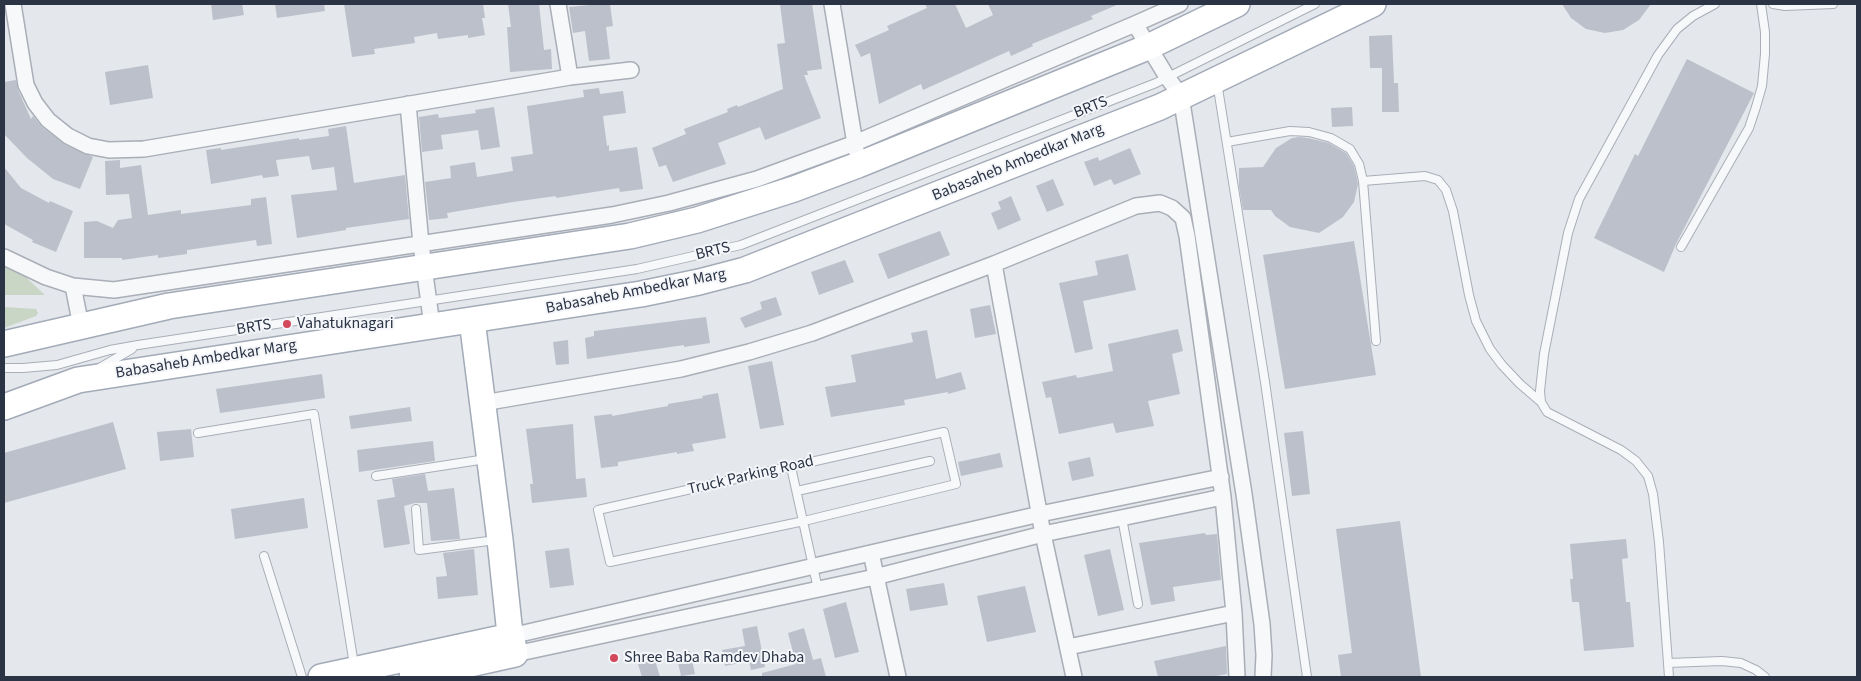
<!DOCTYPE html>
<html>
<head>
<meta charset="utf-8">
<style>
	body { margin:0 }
	#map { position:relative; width:1861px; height:681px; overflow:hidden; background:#e4e7ec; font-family:"Source Sans 3",sans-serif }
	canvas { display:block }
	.frame { position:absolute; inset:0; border:5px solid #2b3445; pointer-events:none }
</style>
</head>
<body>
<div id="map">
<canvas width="1861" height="681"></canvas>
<div class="frame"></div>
</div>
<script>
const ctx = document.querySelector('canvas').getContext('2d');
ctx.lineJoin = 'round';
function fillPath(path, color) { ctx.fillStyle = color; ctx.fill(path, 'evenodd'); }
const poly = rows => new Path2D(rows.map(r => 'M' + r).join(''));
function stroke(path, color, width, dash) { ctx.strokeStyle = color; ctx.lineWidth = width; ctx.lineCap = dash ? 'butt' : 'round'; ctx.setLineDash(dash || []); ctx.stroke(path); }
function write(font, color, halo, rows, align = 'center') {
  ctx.font = font + ' "Source Sans 3",sans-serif'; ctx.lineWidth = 4; ctx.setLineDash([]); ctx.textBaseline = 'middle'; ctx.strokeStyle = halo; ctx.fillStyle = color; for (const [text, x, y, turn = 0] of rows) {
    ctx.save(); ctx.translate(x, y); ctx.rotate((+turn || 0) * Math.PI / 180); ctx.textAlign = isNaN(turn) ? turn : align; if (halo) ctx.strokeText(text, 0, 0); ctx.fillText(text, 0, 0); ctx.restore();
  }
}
fillPath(poly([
	[4,257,45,295,4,295],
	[4,307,36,309,38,313,36,316,4,328]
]), '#c9d6c5');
fillPath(poly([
	[211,4,242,4,244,15,213,20],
	[275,4,324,4,325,11,277,18],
	[344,4,483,4,485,18,482,18,485,35,468,38,468,35,438,39,437,33,414,37,415,43,374,49,375,54,352,57],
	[508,4,539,4,544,50,551,49,552,69,510,72,507,27,511,27],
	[600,4,610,4,613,26,606,27,610,59,589,61,585,31,573,33,569,7],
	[780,4,812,4,822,69,807,71,808,75,804,75,821,118,765,140,760,127,718,143,726,164,673,182,666,165,659,167,652,148,686,134,684,129,728,112,727,109,737,105,738,107,783,89,777,44,785,43],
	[925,4,955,4,966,28,993,15,988,4,1119,4,1091,16,1093,19,1032,44,1033,46,1011,56,1009,51,923,90,921,84,879,104,870,53,861,57,855,45,889,30,887,26,927,8],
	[1562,4,1651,4,1639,20,1623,30,1605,33,1586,29,1571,18],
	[1392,35,1394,83,1398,83,1399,112,1382,112,1382,68,1370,68,1369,36],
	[1687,59,1754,93,1676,244,1664,272,1594,238,1635,154,1638,156],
	[148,65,153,98,110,105,105,72],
	[16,80,18,90,31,119,33,116,42,127,64,144,93,157,80,189,53,179,27,158,4,134,4,82],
	[599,88,600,94,623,91,626,113,603,116,607,146,609,145,609,151,637,147,643,189,620,192,619,188,556,198,556,196,513,202,447,213,448,218,429,220,425,182,451,178,450,166,475,162,477,177,513,171,511,157,533,154,527,106,584,97,583,90],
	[494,107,500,147,481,150,478,130,441,135,443,149,422,152,419,117,438,114,439,118,476,113,475,110],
	[1352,107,1353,126,1332,127,1331,108],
	[346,126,354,183,405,175,409,219,346,228,346,230,297,238,291,195,337,190,334,167,312,170,309,156,276,160,279,176,263,178,262,175,211,184,206,150,221,148,221,150,299,138,299,140,329,136,328,129],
	[1299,137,1308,138,1329,143,1346,153,1354,166,1357,179,1358,184,1354,202,1343,217,1319,233,1290,227,1275,216,1271,210,1243,210,1239,187,1239,168,1263,167,1276,148,1292,138],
	[1130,148,1141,174,1114,185,1111,179,1094,186,1084,162,1098,157,1099,161],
	[120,160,120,168,141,165,148,215,181,210,181,214,251,205,251,199,266,197,272,244,257,246,256,240,187,250,187,254,158,258,158,255,122,260,122,258,84,258,84,222,97,221,113,228,118,220,132,218,129,194,106,195,105,161],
	[4,167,21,188,49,203,50,201,73,211,56,252,32,242,33,240,4,224],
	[1053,179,1064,205,1047,212,1036,186],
	[1011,196,1021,220,998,230,991,213,1001,209,998,202],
	[940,231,950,255,888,279,878,254],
	[1354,241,1376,375,1285,389,1263,255],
	[1128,254,1136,290,1083,301,1093,349,1075,353,1059,283,1098,275,1095,261],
	[845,260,854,282,819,295,811,272],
	[776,297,782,315,745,328,740,318,762,309,760,302],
	[990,305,996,334,975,338,970,309],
	[706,317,710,343,684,347,684,345,587,359,585,338,594,336,594,331],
	[1178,329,1183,351,1172,354,1180,394,1148,401,1154,426,1116,433,1113,423,1059,434,1051,397,1046,398,1042,382,1076,375,1077,378,1113,371,1108,344],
	[927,330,936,379,961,372,966,389,948,394,948,392,904,400,905,405,831,417,825,387,856,382,851,355,913,342,911,333],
	[568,340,569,364,556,365,553,342],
	[772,361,784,425,760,429,748,366],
	[322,374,325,398,220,413,216,389],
	[718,393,726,438,692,444,694,451,677,454,677,452,618,462,618,466,601,468,594,416,612,414,612,416,668,406,668,404,703,398,702,396],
	[410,407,412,421,351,429,349,416],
	[113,422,126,469,4,503,4,453],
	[573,424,576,479,585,478,587,497,532,503,530,484,533,484,526,429],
	[191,429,194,457,160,461,157,432],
	[1303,431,1310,494,1292,496,1284,433],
	[433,441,435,461,359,472,357,450],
	[1000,453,1003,467,961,476,958,462],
	[1090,457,1094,476,1072,481,1068,462],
	[425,474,428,491,454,488,460,539,431,541,427,503,415,503,404,506,410,544,384,548,377,500,395,497,392,479],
	[304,498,308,528,235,539,231,509],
	[1400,521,1421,677,1341,677,1338,655,1352,653,1336,529],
	[1205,533,1206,535,1217,534,1221,580,1173,587,1175,601,1151,605,1139,543],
	[1626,539,1628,558,1622,559,1626,602,1630,602,1634,647,1584,651,1579,602,1572,602,1570,579,1573,579,1570,544],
	[569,548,574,585,550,588,545,551],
	[474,549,478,595,438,599,436,577,447,576,443,553],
	[1110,549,1124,610,1098,616,1084,555],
	[944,583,948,605,910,611,906,589],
	[1025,586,1036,632,987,642,977,596],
	[846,602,859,652,835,658,823,609],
	[757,626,765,667,751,670,749,661,725,666,722,650,745,646,742,629],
	[804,628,813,660,821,658,826,677,762,677,762,673,796,664,788,633],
	[1226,646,1227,674,1211,677,1158,677,1154,661],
	[690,651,695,674,681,676,676,654],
	[655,660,660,677,642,677,638,664]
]), '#bbc0ca');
const lane = poly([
	[1773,4,1785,6,1833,4],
	[1217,82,1265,382,1307,677],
	[1227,142,1290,131,1309,132,1331,138,1350,149,1359,164,1363,181,1376,341],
	[1363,181,1425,176,1438,180,1446,190,1453,211,1469,295,1476,321,1490,349,1502,365,1520,384,1541,402],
	[1681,247,1749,128,1756,107,1762,86,1765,54,1765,32,1761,4],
	[101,367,132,349],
	[4,368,23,368,57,365,110,350,138,345,637,269,741,245,1156,83,1315,4],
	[944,432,956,484,804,521,610,562,598,510,944,432],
	[198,433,314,414,354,665],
	[791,467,818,589],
	[376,476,486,459],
	[797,491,930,461],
	[416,509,419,550,496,540],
	[1122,518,1138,604],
	[264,556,302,677],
	[1668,663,1722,661,1741,663,1756,670,1765,677],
	[1669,677,1659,542,1653,494,1648,476,1636,461,1621,450,1547,412,1541,402,1540,391,1544,354,1568,233,1579,199,1658,55,1677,29,1693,16,1715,4]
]);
const street = poly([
	[13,4,26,85,35,103,48,120,68,136,88,146,109,150,144,149,570,77,631,70],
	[558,4,570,77],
	[832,4,856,150],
	[1135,24,1167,77,1181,96,1244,494,1262,624,1264,655,1263,677],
	[408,104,421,244,432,326],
	[4,257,46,277,73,286,114,290,612,215,669,203,757,179,855,143,1135,24,1180,4],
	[994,264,1043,534,1074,677],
	[73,286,81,326],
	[483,403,681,369,749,352,812,333,870,311,994,264,1136,206,1160,203,1172,208,1183,218,1187,236,1223,497,1234,613,1237,677],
	[871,553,898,677],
	[511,636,1040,514,1221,477],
	[1068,647,1234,613],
	[515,654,875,577,1043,534,1223,497]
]);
const primary = poly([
	[4,344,169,306,630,236,697,220,794,189,858,165,1148,47,1237,4],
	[4,407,78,380,641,294,699,282,745,270,1160,107,1373,4],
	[321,677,511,636],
	[412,677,515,654,509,625,500,540,472,320]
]);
stroke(lane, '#a9aeb7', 10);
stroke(street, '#a9aeb7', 18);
stroke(primary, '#a3abb8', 28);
stroke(lane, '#f7f8fa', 8);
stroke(street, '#f7f8fa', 15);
stroke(primary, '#fff', 25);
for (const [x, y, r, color] of [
	[287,324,5,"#d1495b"],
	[614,658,5,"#d1495b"]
]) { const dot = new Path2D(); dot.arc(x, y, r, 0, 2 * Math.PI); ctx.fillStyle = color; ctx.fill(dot); stroke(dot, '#f4f6f9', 2); }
write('16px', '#2b3445', '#f4f6f9', [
	["BRTS",1091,108,-22],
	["Babasaheb Ambedkar Marg",1018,163,-22],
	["BRTS",713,252,-14],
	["Babasaheb Ambedkar Marg",636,292,-11],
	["BRTS",254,328,-9],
	["Babasaheb Ambedkar Marg",206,360,-9],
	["Truck Parking Road",751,476,-13]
]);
write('16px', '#2b3445', '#f4f6f9', [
	["Vahatuknagari",297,324],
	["Shree Baba Ramdev Dhaba",624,658]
], 'left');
</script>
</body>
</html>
